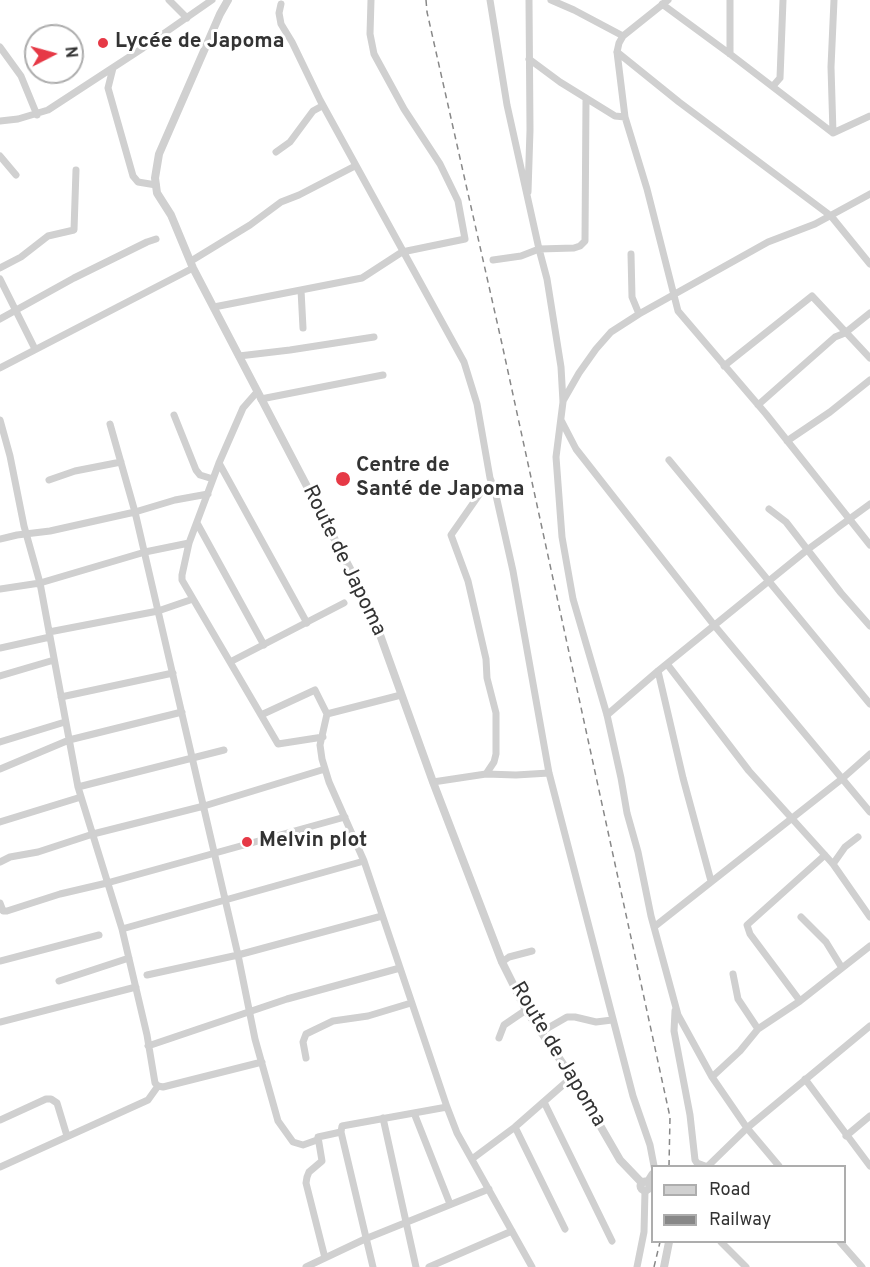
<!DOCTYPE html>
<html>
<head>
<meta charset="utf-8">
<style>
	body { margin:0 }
	#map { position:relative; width:870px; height:1267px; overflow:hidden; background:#fff; font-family:Overpass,sans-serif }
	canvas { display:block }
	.legend { position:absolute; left:651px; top:1165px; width:195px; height:78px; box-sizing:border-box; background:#fff; border:2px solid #adadad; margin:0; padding:8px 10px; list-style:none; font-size:18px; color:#333 }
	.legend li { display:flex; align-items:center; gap:12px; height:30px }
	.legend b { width:30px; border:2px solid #adadad }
	.north { position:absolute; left:24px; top:24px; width:60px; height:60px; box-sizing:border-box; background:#fff; border:2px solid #adadad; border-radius:50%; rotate:84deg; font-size:16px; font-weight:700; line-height:24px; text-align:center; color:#333 }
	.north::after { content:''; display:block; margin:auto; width:21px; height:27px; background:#e63946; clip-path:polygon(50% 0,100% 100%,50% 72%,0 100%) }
</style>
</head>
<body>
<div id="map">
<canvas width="870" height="1267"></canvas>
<ul class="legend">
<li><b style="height:8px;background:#d0d0d0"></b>Road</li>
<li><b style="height:8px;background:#888"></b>Railway</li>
</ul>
<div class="north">N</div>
</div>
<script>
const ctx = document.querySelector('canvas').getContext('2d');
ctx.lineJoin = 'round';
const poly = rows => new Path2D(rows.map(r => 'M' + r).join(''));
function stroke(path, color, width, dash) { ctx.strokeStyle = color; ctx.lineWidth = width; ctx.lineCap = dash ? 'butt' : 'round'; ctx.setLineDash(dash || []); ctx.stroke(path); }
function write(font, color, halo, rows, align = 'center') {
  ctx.font = font + ' Overpass,sans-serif'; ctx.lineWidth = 6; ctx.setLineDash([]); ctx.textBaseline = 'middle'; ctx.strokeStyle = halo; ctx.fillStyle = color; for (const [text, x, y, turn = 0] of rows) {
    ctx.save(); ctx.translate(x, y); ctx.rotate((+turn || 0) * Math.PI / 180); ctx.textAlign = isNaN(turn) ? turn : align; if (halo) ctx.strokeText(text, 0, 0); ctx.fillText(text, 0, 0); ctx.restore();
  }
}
stroke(poly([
	[169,0,187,18],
	[490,0,507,105,539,249,547,279,561,367,563,402,556,457,562,537,573,599,607,715,621,778,627,813,638,852,651,916,678,1015,712,1077,747,1128,779,1166],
	[551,0,574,10,623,36],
	[668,0,623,36,619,43,617,52,625,117,647,189,678,311,766,414,870,545],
	[730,0,730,54],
	[281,4,279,13,281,24,292,42,320,100,464,362,477,404,490,478,495,491,513,571,549,773,633,1096,650,1145,654,1166],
	[662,4,730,54,833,133,870,116],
	[0,47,21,76,37,115],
	[617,52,679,102,831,216,870,264],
	[529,59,560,82,615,116,625,117],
	[113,68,108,88,133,176,138,182,156,185],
	[773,86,780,78,783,0],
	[0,121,18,119,48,110,143,48,212,0],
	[833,133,831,67,834,0],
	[276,152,290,142,313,111,322,106],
	[0,156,16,175],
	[528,192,530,130,529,0],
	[631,254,632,297,639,314],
	[493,260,521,256,539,249,574,248,580,246,585,241,586,99],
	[191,261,250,225,281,202,299,195,355,166],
	[0,268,21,257,48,236,74,230,76,170],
	[0,279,35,349],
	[301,290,303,328],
	[214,307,362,278,402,252,465,239,458,201,440,164,404,109,374,54,370,34,371,0],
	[0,319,74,278,147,242,156,239],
	[239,356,290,350,374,337],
	[724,366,812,296,870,358],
	[0,368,193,268],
	[257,392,243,408,219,463,189,543,182,575,182,580,278,744,323,737],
	[261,399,383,375],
	[563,401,579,373,596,349,611,332,639,314,768,242,815,224,870,194],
	[758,405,835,337,845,333,870,313],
	[174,415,196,470,200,475,213,479],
	[0,420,10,456,24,526,40,583,78,787,122,929,147,1035,155,1083,158,1086,163,1087,262,1062],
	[561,420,576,449,714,625,870,812],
	[110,424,135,512,238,955,255,1039,278,1121,293,1142,303,1145,317,1140],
	[787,441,830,412,870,380],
	[669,460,870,704],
	[219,463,307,623],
	[49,480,75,471,121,462],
	[769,509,786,522,841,593,870,626],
	[197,523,264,645],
	[0,539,17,535,50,531,135,512,175,500,208,494],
	[0,589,40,583,145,552,189,543],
	[49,632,158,611,193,599],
	[0,648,50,637],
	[230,662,344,603],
	[667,664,749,771,833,864,870,917],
	[658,671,683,778,711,881],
	[0,676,54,660],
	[61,697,173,673],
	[327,714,401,695],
	[261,715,315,690,327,714,320,745,322,759,329,782,364,861,447,1107,457,1133,532,1267],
	[607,715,658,671,807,550,870,504],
	[0,742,65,722],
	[0,769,69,740,182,712],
	[486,774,494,762,496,754,496,713,487,678,486,659,468,581,451,535,481,492,491,483],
	[433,782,486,774,516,775,549,773],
	[78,787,224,750],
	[0,822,81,797],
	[0,862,10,857,38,852,93,834,204,806,325,769],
	[833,864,845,847,858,837],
	[0,903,3,911,7,911,60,894,107,883,345,817],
	[801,917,826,942,842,968],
	[654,927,843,778,870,754],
	[122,929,364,861],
	[0,961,99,935],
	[502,962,509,957,532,951],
	[733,974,738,999,758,1029],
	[147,975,238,955,382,916],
	[59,981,129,958],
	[800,1001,750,934,747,925,825,855],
	[675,1011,674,1031,690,1115,695,1160,697,1163,705,1166],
	[0,1022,136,987],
	[541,1032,567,1017,575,1017,596,1022,612,1020],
	[499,1038,504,1025,526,1010],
	[148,1046,287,999,400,968],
	[306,1058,303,1042,306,1034,333,1021,368,1016,411,1003],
	[712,1077,740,1051,758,1029,800,1001,870,946],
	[805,1079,870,1166],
	[544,1102,612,1241],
	[414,1113,450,1204],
	[383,1118,416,1267],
	[0,1120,46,1099,51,1099,57,1103,67,1136],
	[515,1127,565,1229],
	[846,1136,870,1116],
	[472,1159,515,1127,572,1077],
	[708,1166,747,1128,870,1026],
	[0,1167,148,1100,158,1086],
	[647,1182,652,1174],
	[721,1242,746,1267],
	[840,1242,862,1267],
	[325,1258,306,1183,307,1177,309,1172,322,1161,318,1137,341,1132],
	[306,1267,365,1239,489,1189],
	[373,1267,341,1132,342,1126,447,1107],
	[429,1267,512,1231],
	[637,1267,644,1232,645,1191]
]), '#d0d0d0', 7);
stroke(poly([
	[228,0,220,14,159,154,155,178,157,193,171,215,193,268,370,607,433,782,502,962,526,1010,572,1077,620,1160,642,1183],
	'640.5 1186a4.5 4.5 0 1 1 9 0a4.5 4.5 0 1 1-9 0Z',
	[664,1267,669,1242]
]), '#d0d0d0', 8);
stroke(poly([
	[426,0,427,12,502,344,670,1117,669,1166],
	[654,1267,660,1242]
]), '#888', 1.5, [6, 4.5]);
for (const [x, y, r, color] of [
	[103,43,6,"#e63946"],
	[343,479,8,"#e63946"],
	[247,842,6,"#e63946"]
]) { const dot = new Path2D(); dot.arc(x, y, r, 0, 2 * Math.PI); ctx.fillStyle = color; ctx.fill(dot); stroke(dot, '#fff', 2); }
write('bold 21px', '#333', '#fff', [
	["Lycée de Japoma",115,43],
	["Centre de",356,467],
	["Santé de Japoma",356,491],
	["Melvin plot",259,842]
], 'left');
write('21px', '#333', '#fff', [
	["Route de Japoma",343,561,64],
	["Route de Japoma",557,1055,59]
]);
</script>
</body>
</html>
